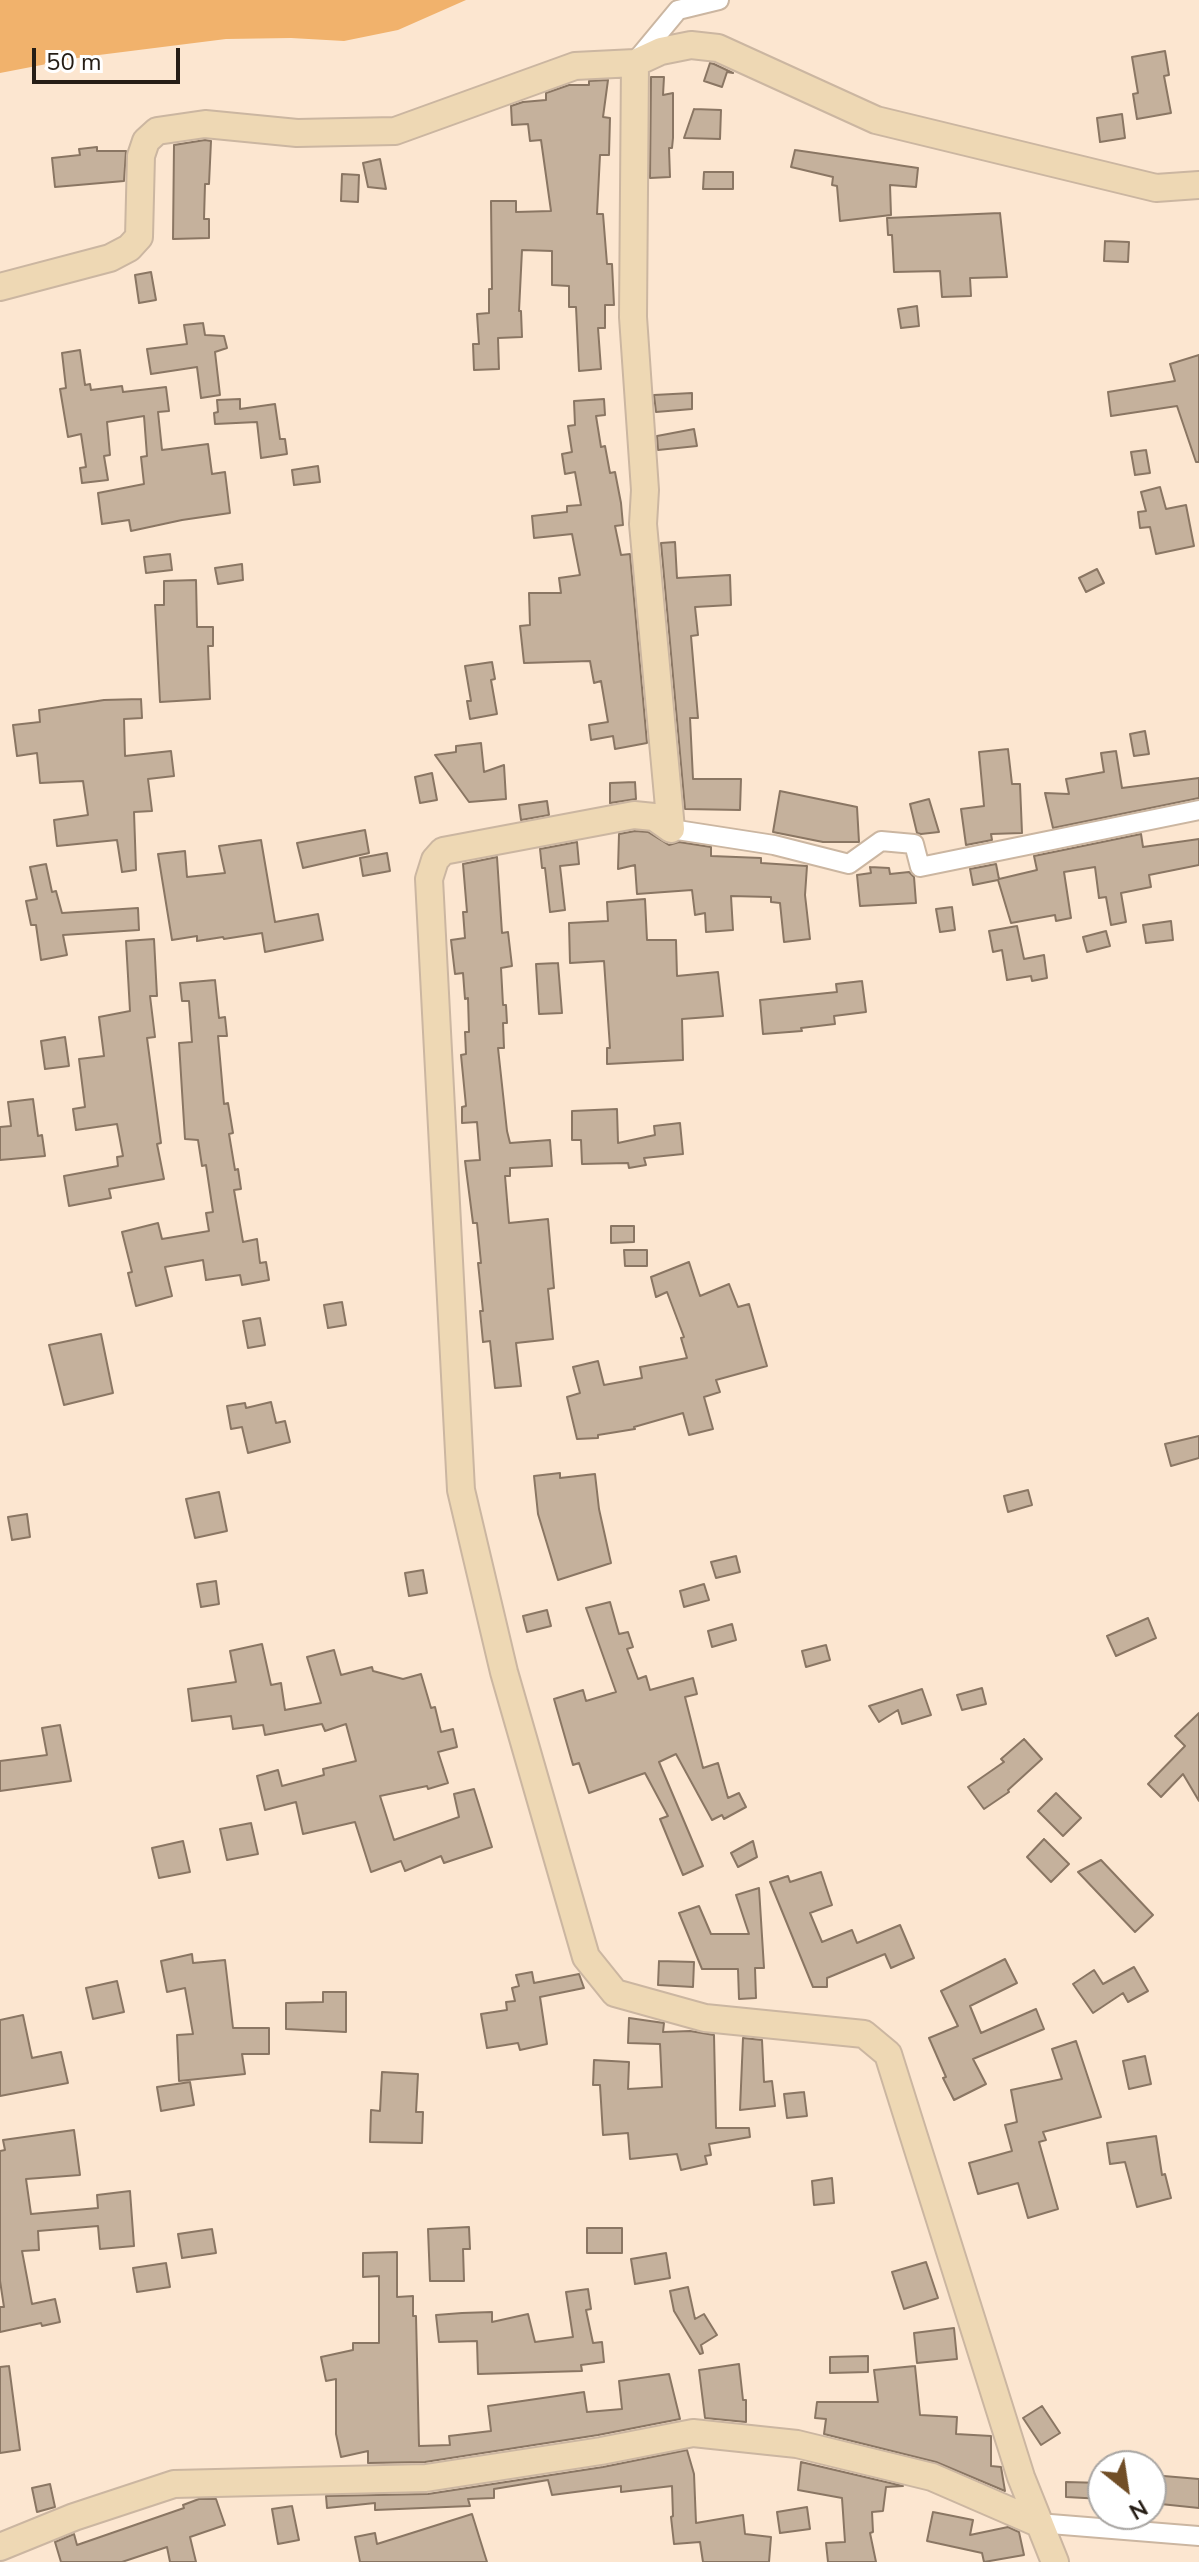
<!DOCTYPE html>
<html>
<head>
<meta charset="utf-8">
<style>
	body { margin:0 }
	#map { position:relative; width:1199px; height:2562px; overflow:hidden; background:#fce6d0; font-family:"Nunito Sans",sans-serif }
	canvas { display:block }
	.north { position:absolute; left:1087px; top:2450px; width:80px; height:80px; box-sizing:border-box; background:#fff; border:2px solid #a8a5a2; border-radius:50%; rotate:150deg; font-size:22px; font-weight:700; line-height:32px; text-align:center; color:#261e16 }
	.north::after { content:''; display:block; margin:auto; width:28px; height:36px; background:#714e27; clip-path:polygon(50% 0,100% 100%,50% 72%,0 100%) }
	.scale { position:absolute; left:32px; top:48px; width:148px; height:36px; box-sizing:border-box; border:4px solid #261e16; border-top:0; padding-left:10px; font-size:24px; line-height:28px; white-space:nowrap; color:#261e16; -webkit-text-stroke:6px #fff; paint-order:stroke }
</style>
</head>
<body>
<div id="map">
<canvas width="1199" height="2562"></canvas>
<div class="north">N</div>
<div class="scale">50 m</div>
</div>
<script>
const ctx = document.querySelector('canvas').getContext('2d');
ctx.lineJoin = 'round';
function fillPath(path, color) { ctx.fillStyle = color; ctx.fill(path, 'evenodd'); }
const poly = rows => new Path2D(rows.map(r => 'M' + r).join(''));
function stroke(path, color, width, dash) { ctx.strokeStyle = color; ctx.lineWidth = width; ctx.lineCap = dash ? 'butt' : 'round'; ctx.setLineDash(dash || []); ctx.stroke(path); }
fillPath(poly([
	[0,0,466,0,398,30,344,41,291,38,226,39,83,57,0,73]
]), '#f1b26c');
const building = poly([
	[1165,51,1169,75,1164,76,1171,113,1137,119,1133,94,1138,93,1132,57,1165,51],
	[710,63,714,64,733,73,727,72,722,87,704,81,710,63],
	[651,77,664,77,663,95,673,93,673,138,672,148,669,148,670,177,650,178,651,77],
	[608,80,603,117,610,118,609,155,600,155,597,214,603,214,607,264,612,264,614,305,605,305,605,328,598,328,601,369,579,371,576,307,569,307,569,286,552,285,552,251,522,250,519,311,521,311,522,337,498,338,499,369,474,370,473,344,479,344,477,314,489,313,489,289,492,289,491,201,516,201,516,212,551,211,541,140,530,141,528,124,512,125,511,106,523,102,546,100,546,93,569,85,589,85,589,81,608,80],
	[694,109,721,110,720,139,684,138,694,109],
	[1122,114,1125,138,1100,142,1097,118,1122,114],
	[205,140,211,141,209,184,205,184,204,219,209,219,209,238,173,239,174,145,205,140],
	[97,147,97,151,126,151,124,181,55,187,52,158,80,155,79,149,97,147],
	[795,150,918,168,916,187,890,185,891,215,840,221,837,186,832,185,833,177,791,167,795,150],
	[380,159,386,189,368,187,363,163,380,159],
	[704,172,733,172,733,189,703,189,704,172],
	[342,174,359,175,358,202,341,201,342,174],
	[1000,213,1007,277,970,278,971,296,942,297,940,271,894,272,892,235,888,235,887,218,1000,213],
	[1105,241,1129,242,1128,262,1104,261,1105,241],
	[151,272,156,300,139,303,135,275,151,272],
	[917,306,919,326,901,328,898,309,917,306],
	[203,323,205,335,224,336,227,348,215,352,220,395,201,398,197,367,151,374,147,349,187,344,184,325,203,323],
	[80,350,85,385,90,384,91,390,122,386,123,392,166,387,169,411,158,412,162,450,208,444,212,474,225,472,230,513,182,520,131,531,129,520,102,524,98,493,144,484,141,457,147,456,144,416,107,422,110,455,104,456,108,480,82,483,80,468,86,467,81,434,68,437,60,389,66,388,62,353,80,350],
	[1199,355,1199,462,1196,462,1177,406,1111,416,1108,392,1175,381,1170,364,1199,355],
	[692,393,692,409,656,412,654,395,692,393],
	[240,399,240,409,275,404,280,439,285,439,287,454,261,458,257,422,215,424,214,413,218,412,217,400,240,399],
	[604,399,605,415,596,416,601,447,605,446,610,473,615,472,621,503,623,525,615,526,621,555,630,554,647,743,615,749,613,736,591,740,589,725,608,722,601,681,594,683,590,661,524,663,520,626,530,625,529,593,561,593,559,578,580,575,572,534,534,538,532,516,567,512,567,506,581,505,575,472,565,474,562,454,572,452,568,426,575,425,574,401,604,399],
	[694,429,697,446,658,450,657,436,694,429],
	[1146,450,1150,473,1135,475,1131,452,1146,450],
	[318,466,320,482,294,485,292,470,318,466],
	[1160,487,1166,509,1186,505,1194,546,1156,554,1150,527,1140,528,1138,512,1146,511,1141,492,1160,487],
	[675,542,677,578,730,575,731,605,695,607,698,635,691,636,698,718,690,718,693,779,741,779,740,810,685,809,661,543,675,542],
	[170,554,172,570,146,573,144,557,170,554],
	[242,564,243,580,218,584,215,568,242,564],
	[1097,569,1104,583,1086,592,1079,578,1097,569],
	[196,580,197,627,213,627,213,646,208,646,210,699,160,702,155,605,164,605,164,581,196,580],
	[492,662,495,679,491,680,497,714,470,719,467,701,471,701,465,666,492,662],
	[141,699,142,718,124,719,125,756,171,751,174,776,148,779,152,811,134,812,136,870,122,872,117,840,57,846,54,820,88,815,83,781,40,783,37,753,17,756,13,725,40,722,39,710,104,700,141,699],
	[1145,731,1149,754,1134,756,1130,734,1145,731],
	[481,743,484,772,504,765,506,799,469,802,435,755,456,752,456,746,481,743],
	[1008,749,1012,784,1020,784,1022,833,991,834,992,840,966,845,961,809,984,806,979,752,1008,749],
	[1116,751,1122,788,1199,778,1199,798,1053,828,1045,793,1069,794,1066,779,1104,772,1101,753,1116,751],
	[432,773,437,800,420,803,415,777,432,773],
	[635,782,636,799,610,803,610,783,635,782],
	[780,791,857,807,859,842,823,842,773,832,780,791],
	[929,799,939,832,921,834,917,833,910,804,929,799],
	[547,801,549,815,521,820,519,805,547,801],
	[365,830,369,853,303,868,297,843,365,830],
	[635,831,648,832,669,845,679,842,711,847,711,856,761,858,761,863,807,866,805,895,810,939,784,942,780,903,771,902,771,897,731,896,733,930,706,932,705,913,695,915,692,890,637,894,635,865,618,869,619,834,635,831],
	[1141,834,1143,847,1199,839,1199,865,1149,875,1151,887,1121,893,1126,922,1111,925,1106,897,1099,898,1095,867,1064,872,1071,918,1056,921,1055,915,1011,923,998,880,973,885,970,869,996,864,999,879,1037,870,1034,856,1141,834],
	[261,840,275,922,318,914,323,940,265,952,262,933,224,939,223,937,197,941,197,936,172,940,158,854,185,851,187,877,225,873,219,846,261,840],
	[577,842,579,864,560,866,565,910,550,912,545,868,542,868,540,849,577,842],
	[387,853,390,871,363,876,360,858,387,853],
	[497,857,502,933,508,932,512,966,501,968,503,1005,506,1005,507,1023,503,1023,504,1048,498,1048,507,1131,510,1143,550,1140,552,1166,510,1168,510,1176,505,1176,509,1223,548,1219,554,1288,548,1289,553,1339,516,1343,521,1386,495,1388,490,1341,483,1342,480,1311,483,1311,478,1263,481,1263,477,1223,473,1223,465,1161,480,1160,477,1122,462,1123,462,1107,466,1106,461,1055,466,1054,465,1032,469,1032,468,998,465,999,463,973,455,974,451,940,465,938,463,912,467,912,463,864,497,857],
	[46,864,52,892,56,891,62,913,138,908,139,930,63,935,67,955,41,960,36,925,31,925,26,901,37,899,30,867,46,864],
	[870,867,889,868,890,874,909,872,914,877,916,903,860,906,857,875,871,873,870,867],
	[645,899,647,940,676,940,677,976,718,972,723,1016,682,1019,683,1060,607,1064,607,1048,610,1048,604,961,570,963,569,923,608,921,607,902,645,899],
	[952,907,955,930,940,932,936,909,952,907],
	[1171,921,1173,940,1146,943,1143,925,1171,921],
	[1017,926,1024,959,1044,955,1047,978,1032,981,1031,976,1007,980,1002,950,993,952,989,931,1017,926],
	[1106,931,1110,946,1087,952,1083,937,1106,931],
	[154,939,157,996,150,996,155,1037,147,1038,161,1143,157,1144,164,1179,109,1189,111,1198,69,1206,64,1176,118,1166,117,1157,123,1156,117,1124,76,1130,73,1109,85,1107,79,1059,104,1056,99,1017,130,1011,126,941,154,939],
	[558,963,562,1013,539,1014,536,964,558,963],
	[215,980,219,1018,225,1017,227,1036,218,1036,224,1104,228,1103,233,1133,229,1134,235,1170,238,1169,241,1189,234,1190,243,1242,257,1239,260,1263,266,1262,269,1280,242,1285,240,1275,206,1280,203,1260,165,1267,172,1296,136,1306,128,1273,132,1272,122,1232,158,1223,162,1239,209,1231,206,1213,213,1212,206,1165,202,1166,198,1140,185,1139,179,1043,192,1042,189,1001,182,1001,180,983,215,980],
	[862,981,866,1012,834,1016,835,1024,801,1028,802,1031,763,1034,760,1000,837,992,836,984,862,981],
	[65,1037,69,1066,45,1069,41,1041,65,1037],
	[33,1099,38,1136,42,1135,45,1156,0,1160,0,1127,11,1126,8,1102,33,1099],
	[617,1109,618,1143,655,1135,654,1126,680,1123,683,1154,644,1158,646,1165,629,1168,628,1163,582,1164,581,1140,572,1140,572,1111,617,1109],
	[611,1226,634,1226,634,1242,611,1243,611,1226],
	[624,1250,647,1250,647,1266,625,1266,624,1250],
	[689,1262,700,1296,729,1284,738,1307,749,1304,767,1366,716,1380,720,1392,704,1397,713,1429,689,1435,683,1413,634,1427,635,1429,598,1435,598,1438,577,1439,567,1397,580,1393,573,1367,598,1361,604,1385,642,1378,640,1367,687,1358,681,1338,684,1337,667,1292,656,1297,651,1277,689,1262],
	[342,1302,346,1325,328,1328,324,1305,342,1302],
	[260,1318,265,1345,248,1348,243,1321,260,1318],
	[101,1334,113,1393,64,1405,49,1345,101,1334],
	[271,1402,276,1423,285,1421,290,1442,248,1453,242,1427,231,1429,227,1406,245,1403,246,1408,271,1402],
	[1199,1436,1199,1458,1171,1466,1165,1444,1199,1436],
	[560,1473,560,1478,595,1474,599,1509,611,1563,558,1580,538,1514,534,1476,560,1473],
	[1028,1490,1032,1505,1008,1512,1004,1496,1028,1490],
	[219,1492,227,1531,195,1538,186,1499,219,1492],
	[27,1514,30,1537,12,1540,8,1517,27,1514],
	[736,1556,740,1572,716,1578,711,1562,736,1556],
	[423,1570,427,1593,409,1596,405,1573,423,1570],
	[216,1581,219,1604,201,1607,197,1584,216,1581],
	[704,1584,709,1600,684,1607,680,1591,704,1584],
	[610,1602,619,1634,628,1632,633,1647,627,1649,638,1679,646,1676,650,1690,693,1678,697,1694,685,1697,703,1768,718,1763,728,1798,739,1793,746,1807,724,1819,722,1815,712,1820,676,1754,659,1762,703,1866,683,1875,660,1819,668,1816,645,1773,589,1793,579,1763,573,1765,554,1699,583,1690,586,1701,616,1692,586,1608,610,1602],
	[547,1610,551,1626,527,1632,523,1616,547,1610],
	[1148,1618,1156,1638,1116,1656,1107,1636,1148,1618],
	[732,1624,736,1640,712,1647,708,1631,732,1624],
	[262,1644,271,1685,281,1683,285,1710,321,1703,307,1657,334,1650,341,1675,372,1667,373,1671,403,1679,421,1674,431,1708,435,1707,441,1732,453,1729,457,1747,438,1752,448,1783,428,1789,427,1786,380,1796,394,1840,459,1817,454,1794,474,1789,492,1847,444,1863,441,1856,405,1871,401,1861,371,1872,355,1822,303,1834,296,1802,265,1810,257,1776,278,1770,282,1786,324,1775,323,1769,356,1761,346,1724,325,1731,322,1724,265,1735,263,1725,233,1729,231,1716,192,1721,188,1689,236,1682,230,1651,262,1644],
	[826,1645,830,1660,806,1667,802,1651,826,1645],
	[982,1688,986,1704,962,1710,957,1695,982,1688],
	[922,1689,931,1715,902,1724,898,1710,879,1722,869,1706,922,1689],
	[1199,1713,1199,1801,1183,1774,1161,1797,1148,1784,1185,1746,1175,1736,1199,1713],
	[60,1725,71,1781,0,1791,0,1761,47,1755,42,1728,60,1725],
	[1024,1739,1042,1759,1008,1790,1009,1792,984,1809,968,1787,1004,1762,1001,1759,1024,1739],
	[1056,1793,1081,1818,1063,1836,1038,1811,1056,1793],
	[251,1823,258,1854,227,1860,220,1829,251,1823],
	[1044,1839,1069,1864,1051,1882,1027,1857,1044,1839],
	[183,1841,190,1872,159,1878,152,1848,183,1841],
	[753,1841,757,1857,738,1867,731,1853,753,1841],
	[1101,1860,1153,1915,1135,1932,1078,1872,1101,1860],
	[821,1872,832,1905,810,1913,822,1942,852,1930,857,1943,900,1925,914,1958,891,1968,885,1954,827,1978,827,1987,813,1987,770,1882,788,1876,790,1882,821,1872],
	[759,1888,764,1968,755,1968,756,1998,739,1999,738,1969,702,1969,679,1913,699,1906,711,1934,749,1934,736,1895,759,1888],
	[192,1954,193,1963,225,1960,233,2028,269,2028,269,2054,242,2054,245,2074,179,2081,177,2035,193,2034,185,1988,167,1992,161,1961,192,1954],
	[1005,1959,1017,1983,970,2006,981,2033,1036,2009,1044,2029,973,2059,986,2084,954,2100,943,2078,946,2077,929,2038,958,2026,941,1991,1005,1959],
	[659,1961,694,1962,693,1987,658,1985,659,1961],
	[1134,1967,1148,1991,1128,2002,1123,1993,1093,2013,1073,1984,1094,1970,1103,1984,1134,1967],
	[532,1972,534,1983,579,1974,584,1988,540,1997,547,2044,520,2050,518,2043,487,2048,481,2014,507,2010,506,2002,515,2001,512,1988,519,1986,516,1975,532,1972],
	[117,1981,124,2012,93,2019,86,1988,117,1981],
	[323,1992,346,1992,346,2032,286,2029,286,2003,323,2002,323,1992],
	[23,2015,32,2058,61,2052,68,2083,0,2096,0,2020,23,2015],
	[629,2018,664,2023,663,2032,690,2031,714,2035,716,2128,749,2128,750,2137,709,2144,711,2155,705,2156,707,2164,681,2170,677,2154,630,2159,628,2133,603,2135,600,2085,593,2085,594,2060,629,2062,628,2089,662,2087,660,2044,628,2043,629,2018],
	[743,2038,762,2040,764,2082,772,2081,775,2106,740,2110,743,2038],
	[1076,2041,1101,2117,1043,2132,1046,2140,1039,2142,1058,2209,1028,2218,1018,2183,978,2194,969,2163,1012,2151,1005,2125,1017,2122,1011,2090,1062,2079,1052,2049,1076,2041],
	[1145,2056,1151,2084,1129,2089,1123,2061,1145,2056],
	[382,2072,418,2074,416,2112,423,2112,422,2143,370,2142,371,2110,380,2111,382,2072],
	[190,2082,194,2105,161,2111,157,2087,190,2082],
	[804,2092,807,2116,787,2118,784,2094,804,2092],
	[74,2130,80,2175,26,2179,31,2214,98,2208,97,2195,130,2191,134,2246,100,2249,98,2226,38,2231,39,2250,22,2251,32,2304,55,2299,60,2322,42,2326,41,2323,0,2332,0,2307,4,2307,0,2281,0,2151,5,2150,3,2140,74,2130],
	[1156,2136,1162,2175,1165,2174,1171,2198,1137,2207,1125,2162,1110,2164,1107,2143,1156,2136],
	[832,2178,834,2203,814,2205,812,2181,832,2178],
	[469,2227,470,2249,463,2249,464,2281,430,2281,428,2229,469,2227],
	[587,2228,622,2228,622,2253,587,2253,587,2228],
	[212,2229,216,2253,182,2258,178,2234,212,2229],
	[397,2252,397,2297,413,2296,413,2316,416,2316,419,2446,450,2445,449,2436,491,2431,488,2406,584,2392,587,2412,622,2409,619,2381,669,2374,680,2419,598,2435,425,2462,368,2463,368,2451,341,2457,336,2434,336,2379,326,2381,321,2357,353,2350,353,2343,379,2343,379,2276,363,2277,363,2253,397,2252],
	[666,2253,670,2278,635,2284,631,2259,666,2253],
	[926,2262,938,2298,904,2309,892,2272,926,2262],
	[166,2263,170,2287,137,2292,133,2268,166,2263],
	[688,2287,695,2319,704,2314,717,2335,701,2345,703,2353,700,2354,674,2311,670,2291,688,2287],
	[588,2289,591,2309,586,2310,593,2343,602,2342,604,2362,581,2365,582,2371,478,2374,477,2341,439,2342,436,2315,462,2313,492,2312,492,2322,528,2314,535,2342,573,2337,566,2292,588,2289],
	[954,2328,957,2359,917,2363,914,2333,954,2328],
	[868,2356,868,2372,830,2373,830,2357,868,2356],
	[739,2364,743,2400,746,2400,746,2422,705,2418,699,2370,739,2364],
	[9,2366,20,2450,0,2453,0,2367,9,2366],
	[915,2366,920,2415,957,2417,956,2434,991,2436,991,2466,1001,2467,1005,2491,936,2462,824,2434,826,2419,815,2418,817,2402,878,2402,874,2370,915,2366],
	[1042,2406,1060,2433,1041,2445,1023,2418,1042,2406],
	[687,2450,694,2474,696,2523,743,2515,745,2534,771,2537,769,2562,703,2562,700,2542,674,2544,671,2517,673,2516,672,2486,621,2492,621,2486,552,2495,548,2480,494,2489,494,2498,468,2499,470,2506,375,2510,375,2503,327,2508,326,2496,428,2494,603,2467,687,2450],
	[801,2462,903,2486,886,2487,883,2511,872,2512,873,2532,870,2533,876,2562,828,2562,826,2543,845,2542,842,2498,798,2490,801,2462],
	[1152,2475,1199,2479,1199,2508,1151,2503,1152,2475],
	[1066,2482,1103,2483,1103,2499,1066,2497,1066,2482],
	[50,2484,55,2507,37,2512,32,2488,50,2484],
	[199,2499,216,2499,225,2525,190,2537,196,2562,170,2562,167,2547,122,2562,61,2562,55,2542,74,2534,77,2545,184,2508,183,2505,199,2499],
	[292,2506,299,2540,278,2544,272,2509,292,2506],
	[807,2507,810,2529,780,2533,777,2512,807,2507],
	[933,2512,973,2520,970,2535,1008,2527,1019,2532,1024,2555,984,2562,982,2553,927,2541,933,2512],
	[472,2514,487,2562,360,2562,355,2537,375,2533,377,2544,472,2514]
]);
fillPath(building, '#c5b19c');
stroke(building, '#8a7663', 2);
const street = poly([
	[639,57,678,10,719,0],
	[671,829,774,845,849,864,881,841,914,844,920,867,1199,810],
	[1038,2523,1199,2536]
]);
const secondary = poly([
	[635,63,633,317,645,490,643,524,671,829,654,817,634,815,443,851,435,860,429,879,461,1490,504,1672,586,1957,615,1993,705,2018,864,2034,888,2054,1021,2477,1055,2562],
	[0,287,110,258,129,248,139,237,141,156,146,141,157,131,205,124,297,133,395,131,575,66,635,63,661,51,691,45,718,48,876,120,1156,188,1199,185],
	[0,2547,74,2517,174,2484,426,2478,601,2451,693,2433,797,2444,932,2477,1038,2523]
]);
stroke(street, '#cbb6a1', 22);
stroke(secondary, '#cbb6a1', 30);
stroke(street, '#fff', 18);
stroke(secondary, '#eed8b4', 26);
</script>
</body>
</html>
